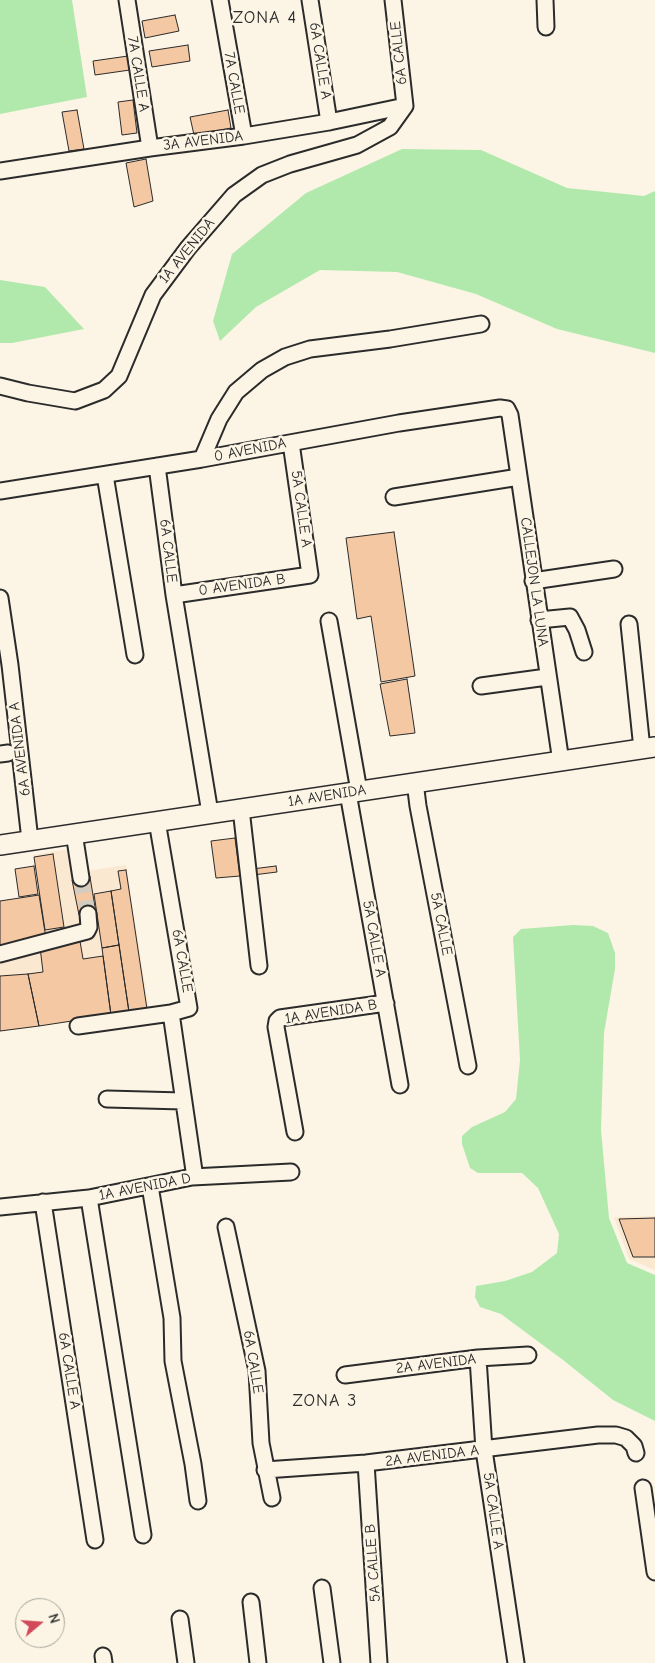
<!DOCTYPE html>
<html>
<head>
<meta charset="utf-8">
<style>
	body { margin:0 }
	#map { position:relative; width:655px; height:1663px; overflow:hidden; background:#fcf5e5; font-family:"Comic Neue",sans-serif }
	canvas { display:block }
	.north { position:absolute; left:15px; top:1598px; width:50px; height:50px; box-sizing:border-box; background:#fcf5e5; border:1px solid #a8a49b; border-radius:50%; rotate:72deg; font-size:14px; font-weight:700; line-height:20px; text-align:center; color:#2b2b2b }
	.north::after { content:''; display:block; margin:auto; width:18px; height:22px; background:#d1495b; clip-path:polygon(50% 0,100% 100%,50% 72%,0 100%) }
</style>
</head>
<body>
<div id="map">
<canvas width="655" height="1663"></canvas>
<div class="north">N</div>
</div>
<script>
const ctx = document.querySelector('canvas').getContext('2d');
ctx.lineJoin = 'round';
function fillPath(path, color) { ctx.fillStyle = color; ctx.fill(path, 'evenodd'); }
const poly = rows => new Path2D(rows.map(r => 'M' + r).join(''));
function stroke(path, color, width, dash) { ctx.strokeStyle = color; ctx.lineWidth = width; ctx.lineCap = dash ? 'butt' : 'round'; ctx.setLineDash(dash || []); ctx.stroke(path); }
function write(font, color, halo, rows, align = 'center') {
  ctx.font = font + ' "Comic Neue",sans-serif'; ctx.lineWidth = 5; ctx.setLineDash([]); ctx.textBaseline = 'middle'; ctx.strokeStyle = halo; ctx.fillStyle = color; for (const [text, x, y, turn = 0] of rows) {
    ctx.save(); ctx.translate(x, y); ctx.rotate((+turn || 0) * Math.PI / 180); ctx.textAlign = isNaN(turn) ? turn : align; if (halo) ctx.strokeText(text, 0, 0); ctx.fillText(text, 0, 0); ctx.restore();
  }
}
fillPath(poly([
	[70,849,74,873,126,865,149,1010,0,1032,0,901,39,895,33,855],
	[655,1216,655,1270,629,1259,614,1217]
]), '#fae8d1');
fillPath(poly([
	[0,0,72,0,87,97,0,114],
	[402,149,481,150,567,188,644,196,655,191,655,353,557,329,476,294,397,272,320,270,256,307,220,341,213,321,232,254,306,193],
	[0,280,45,287,84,329,12,343,0,343],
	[573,925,593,926,608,933,615,953,615,969,604,1033,601,1130,609,1218,627,1263,655,1275,655,1421,613,1400,563,1360,501,1314,480,1307,475,1297,476,1286,505,1281,532,1272,557,1253,559,1234,538,1188,522,1173,478,1173,470,1168,462,1144,462,1136,472,1127,505,1112,516,1099,520,1060,513,937,521,929]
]), '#b1e9ac');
const building = poly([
	[175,15,179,31,145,38,142,21,175,15],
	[188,45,190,61,152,67,149,51,188,45],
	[128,56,130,70,95,75,93,61,128,56],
	[133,100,137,133,122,135,118,102,133,100],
	[77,110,84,149,69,151,62,112,77,110],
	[228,110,231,128,194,135,190,117,228,110],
	[146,159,153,201,134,207,126,163,146,159],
	[394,532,415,676,381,682,371,616,357,619,346,538,394,532],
	[407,679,415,733,390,736,380,684,407,679],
	[235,838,240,876,216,878,211,841,235,838],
	[53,854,64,927,45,930,34,857,53,854],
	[34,866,38,894,19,897,15,869,34,866],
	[276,866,277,872,253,875,252,869,276,866],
	[126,870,147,1009,129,1012,111,891,121,889,118,871,126,870],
	[90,877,96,913,79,915,72,880,90,877],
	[111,891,119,945,102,948,94,894,111,891],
	[39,895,46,938,0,945,0,901,39,895],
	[80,941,83,959,103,956,111,1015,39,1026,28,974,43,972,40,947,80,941],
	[119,945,129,1012,111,1015,102,948,119,945],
	[28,974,39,1026,0,1031,0,976,28,974],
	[655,1218,655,1257,633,1257,619,1219,655,1218]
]);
fillPath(building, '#f4c8a3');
stroke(building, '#2b2b2b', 1);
stroke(poly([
	[81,878,88,914]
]), '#d2cdc0', 15, [15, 8]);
const minor = poly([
	[127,0,150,148],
	[220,0,244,136],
	[310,0,329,122],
	[393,0,405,106],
	[545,0,546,27],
	[0,171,150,148,244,136,329,122,405,106],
	[0,386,28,393,75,401,104,390,119,376,153,295,188,248,234,195,262,175,290,164,357,145,390,127,405,106],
	[202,459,219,419,236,392,262,370,285,357,310,349,390,339,481,324],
	[157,466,174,595,210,813],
	[105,475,135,655],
	[0,491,202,459,399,423,500,408,507,409,510,415,561,762],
	[394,497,519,477],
	[533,581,614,569],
	[174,595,310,575,291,443],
	[0,598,10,665,30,840],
	[539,620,570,617,577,630,584,652],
	[329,621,359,791],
	[629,624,642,749],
	[481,686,547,677],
	[0,754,8,753],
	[415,782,418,806,468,1066],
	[348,793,400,1085],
	[241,809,259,966],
	[74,833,81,878],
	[0,954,87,931,89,927,88,914],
	[171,1013,194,1171,192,1177],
	[78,1026,171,1013,189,1008,157,821],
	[107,1099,183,1101],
	[295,1132,276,1027,277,1021,280,1018,386,1003],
	[150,1186,172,1318,173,1361,193,1464,198,1501],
	[89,1198,143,1535],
	[43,1202,95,1540],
	[0,1207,89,1198,192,1177,291,1172],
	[226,1227,257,1371,261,1443,272,1498],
	[478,1358,484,1450,516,1663],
	[345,1375,478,1358,528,1355],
	[366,1463,379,1663],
	[265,1470,366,1463,598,1435,616,1435,626,1438,634,1446,636,1453],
	[643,1488,655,1572],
	[322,1588,332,1663],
	[251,1602,258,1663],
	[180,1619,186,1663],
	[103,1656,104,1663]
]);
const major = poly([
	[0,845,655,747]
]);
stroke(minor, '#2b2b2b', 19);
stroke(major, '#2b2b2b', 22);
stroke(minor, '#fcf5e5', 15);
stroke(major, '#fcf5e5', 19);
write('15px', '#2b2b2b', '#fcf5e5', [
	["6A CALLE",399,53,-96],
	["6A CALLE A",320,61,81],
	["7A CALLE A",138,74,81],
	["7A CALLE",234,83,80],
	["3A AVENIDA",203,141,-7],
	["1A AVENIDA",187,251,-51],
	["0 AVENIDA",250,450,-11],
	["5A CALLE A",301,509,82],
	["6A CALLE",168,551,83],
	["CALLEJON LA LUNA",534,582,82],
	["0 AVENIDA B",242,585,-8],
	["6A AVENIDA A",20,749,-97],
	["1A AVENIDA",327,796,-9],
	["5A CALLE",441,924,79],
	["5A CALLE A",374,939,80],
	["6A CALLE",182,961,80],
	["1A AVENIDA B",331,1012,-9],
	["1A AVENIDA D",145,1187,-11],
	["6A CALLE",253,1362,81],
	["2A AVENIDA",436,1364,-7],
	["6A CALLE A",69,1371,81],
	["2A AVENIDA A",432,1456,-7],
	["5A CALLE A",493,1511,82],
	["5A CALLE B",373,1563,-94]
]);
ctx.letterSpacing = '1px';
write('18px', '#2b2b2b', '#fcf5e5', [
	["ZONA 4",265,18],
	["ZONA 3",325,1401]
]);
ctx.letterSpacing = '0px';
</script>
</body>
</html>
